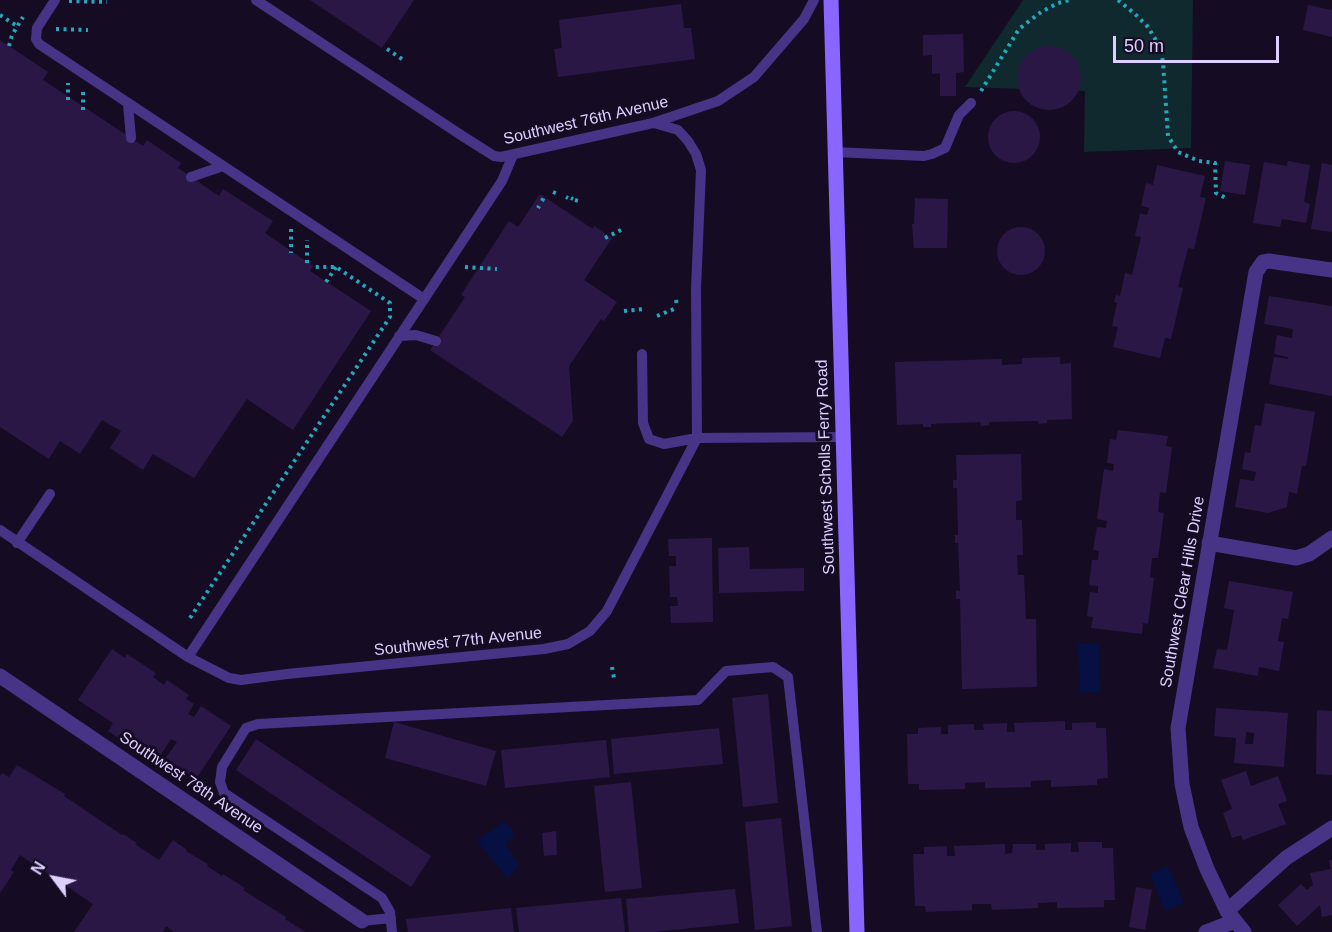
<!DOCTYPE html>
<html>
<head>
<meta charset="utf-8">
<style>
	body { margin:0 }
	#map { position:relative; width:1332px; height:932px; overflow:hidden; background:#150c24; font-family:Helvetica,sans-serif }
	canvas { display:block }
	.north { position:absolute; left:24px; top:848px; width:60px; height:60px; -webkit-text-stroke:4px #150c24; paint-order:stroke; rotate:302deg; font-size:16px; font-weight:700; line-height:24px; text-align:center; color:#decfff }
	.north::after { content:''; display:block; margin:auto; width:21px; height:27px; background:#decfff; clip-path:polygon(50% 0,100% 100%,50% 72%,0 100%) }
	.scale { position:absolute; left:1113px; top:36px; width:166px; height:27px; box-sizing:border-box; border:3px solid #decfff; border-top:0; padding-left:8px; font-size:18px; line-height:21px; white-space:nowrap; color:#decfff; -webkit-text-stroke:4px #150c24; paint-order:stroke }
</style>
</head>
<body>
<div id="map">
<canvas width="1332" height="932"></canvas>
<div class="north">N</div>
<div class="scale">50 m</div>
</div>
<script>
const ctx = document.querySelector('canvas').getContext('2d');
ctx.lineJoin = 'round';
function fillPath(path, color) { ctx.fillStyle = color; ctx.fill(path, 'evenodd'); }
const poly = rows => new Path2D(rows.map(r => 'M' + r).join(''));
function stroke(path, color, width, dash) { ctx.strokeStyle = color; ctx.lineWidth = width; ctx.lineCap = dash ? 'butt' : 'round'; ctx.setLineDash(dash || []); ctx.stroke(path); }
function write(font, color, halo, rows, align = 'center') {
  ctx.font = font + ' Helvetica,sans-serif'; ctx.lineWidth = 6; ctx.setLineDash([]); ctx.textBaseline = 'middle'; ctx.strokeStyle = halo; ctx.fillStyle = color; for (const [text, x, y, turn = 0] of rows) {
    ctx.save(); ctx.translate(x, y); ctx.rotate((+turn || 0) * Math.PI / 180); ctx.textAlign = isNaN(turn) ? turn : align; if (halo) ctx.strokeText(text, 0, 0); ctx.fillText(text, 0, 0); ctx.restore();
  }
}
fillPath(poly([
	[1023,0,1193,0,1191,148,1084,152,1085,91,965,87]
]), '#0f292e');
fillPath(poly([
	[1099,643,1100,692,1080,693,1078,644],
	[505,821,515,834,506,844,519,867,507,878,477,841],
	[1168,866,1184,903,1165,911,1150,874]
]), '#061043');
fillPath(poly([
	[310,0,414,0,382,48],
	[681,4,684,28,691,28,695,59,558,77,554,49,562,48,559,20],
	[1308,5,1332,10,1332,37,1303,30],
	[963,34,964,72,956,73,956,96,940,96,940,73,932,74,932,55,923,56,923,35],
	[0,40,48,72,43,80,143,146,147,140,181,163,178,168,219,196,223,189,273,221,265,233,313,266,310,271,371,311,293,430,247,399,194,478,153,454,143,470,110,448,121,431,102,420,80,454,60,441,49,459,0,427],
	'1017 78a32 32 0 1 1 64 0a32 32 0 1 1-64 0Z',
	'988 137a26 26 0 1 1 52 0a26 26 0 1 1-52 0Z',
	[1225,161,1250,165,1245,195,1220,191],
	[1288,161,1310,165,1304,202,1310,204,1306,223,1282,219,1280,227,1253,223,1264,162,1287,166],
	[1322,163,1332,165,1332,232,1311,229],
	[1157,165,1205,176,1200,197,1206,198,1194,249,1188,248,1178,287,1183,288,1171,339,1165,338,1160,358,1113,347,1118,327,1112,326,1117,303,1114,302,1116,295,1120,296,1125,273,1132,275,1141,237,1135,236,1140,213,1147,215,1149,208,1141,206,1146,183,1153,185],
	[540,194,593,229,594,226,612,238,584,280,617,302,604,321,601,319,569,366,573,421,562,437,430,350,465,297,461,295,509,221,518,227],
	[915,198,948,199,947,248,914,248,912,224,914,224],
	'997 251a24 24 0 1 1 48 0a24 24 0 1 1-48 0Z',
	[1269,296,1332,306,1332,396,1269,384,1274,357,1288,359,1288,357,1274,354,1277,335,1292,338,1293,329,1264,324],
	[1060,357,1060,364,1071,363,1072,419,1047,420,1047,423,1038,424,1038,421,989,422,989,425,981,426,980,422,931,424,931,427,923,427,923,424,897,425,895,362,1002,359,1002,365,1022,364,1022,358],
	[1265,403,1315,412,1306,466,1302,466,1297,494,1289,492,1287,507,1268,513,1235,507,1240,479,1254,481,1256,472,1242,469,1245,452,1250,453,1255,425,1261,426],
	[1118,430,1168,436,1166,446,1172,447,1166,493,1160,492,1158,512,1164,513,1158,558,1152,558,1150,577,1154,578,1148,624,1143,623,1142,634,1091,628,1093,617,1087,616,1090,592,1098,593,1098,586,1089,585,1092,560,1098,560,1099,551,1093,550,1097,527,1106,528,1107,521,1097,519,1104,469,1113,471,1114,464,1107,463,1110,439,1116,440],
	[1021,454,1022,500,1016,501,1016,520,1022,520,1023,555,1017,555,1018,575,1024,575,1026,619,1036,619,1037,687,962,689,960,599,956,599,956,590,960,591,958,543,955,543,955,535,958,535,957,488,953,488,953,480,957,480,956,455],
	[712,538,713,622,671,623,670,606,678,606,677,597,670,597,669,566,676,566,676,556,669,556,668,539],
	[749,547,750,569,804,568,804,591,719,593,718,548],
	[1229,581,1293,592,1288,619,1282,618,1278,641,1284,642,1279,671,1259,667,1258,676,1213,668,1217,649,1227,650,1234,610,1224,608],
	[112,649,125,658,127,654,156,673,153,677,164,685,167,680,189,695,186,699,194,704,188,714,194,717,201,706,231,726,196,779,165,759,177,742,171,739,161,755,132,736,128,744,108,731,113,723,78,700],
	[768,694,778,803,743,807,732,698],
	[1216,708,1288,713,1284,767,1234,763,1236,738,1214,736],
	[1246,732,1254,733,1253,744,1245,744],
	[1317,710,1332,711,1332,775,1316,774],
	[1065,721,1065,730,1072,730,1072,723,1096,722,1096,728,1106,728,1108,778,1097,779,1097,785,1051,787,1051,780,1031,781,1031,787,985,788,985,782,965,783,965,789,919,790,919,784,908,784,907,734,918,734,918,728,941,727,941,734,948,734,948,725,974,724,974,730,984,730,983,724,1007,723,1007,732,1015,732,1014,723],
	[394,722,496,751,486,786,385,758],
	[719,728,723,764,614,774,611,739],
	[256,739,431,856,411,887,236,770],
	[606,740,610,777,505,788,501,750],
	[17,765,65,794,64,796,122,835,123,834,137,843,135,844,159,860,173,840,187,850,186,851,208,864,207,866,222,876,223,874,245,888,243,890,286,917,285,919,305,932,174,932,166,926,163,932,74,932,93,904,20,855,11,870,14,872,0,893,0,776,2,773,9,777],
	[1246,771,1251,786,1278,776,1287,801,1278,804,1286,824,1243,840,1241,835,1232,838,1223,813,1232,809,1221,780],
	[631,782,642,888,605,892,594,786],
	[781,818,792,926,755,930,745,822],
	[556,831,557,855,544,856,542,833],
	[1078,842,1102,842,1102,848,1113,848,1115,900,1104,900,1104,907,1057,908,1057,902,1038,903,1038,908,992,910,991,904,972,904,972,910,926,912,925,906,915,906,913,854,924,854,924,847,947,846,947,856,955,856,954,846,1005,844,1005,854,1012,853,1013,844,1036,844,1036,850,1045,850,1045,844,1071,843,1071,852,1079,852],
	[1329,860,1332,860,1332,915,1322,917,1320,905,1297,926,1278,905,1301,884,1307,890,1313,885,1310,873,1331,869],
	[1136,887,1152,890,1145,930,1129,927],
	[735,889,739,923,654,932,629,932,626,899],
	[621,898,625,932,519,932,516,908],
	[511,908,514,932,408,932,406,919]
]), '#2a1746');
stroke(poly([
	[1118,0,1135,14,1148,27,1160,47,1163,62,1168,136,1178,152,1199,161,1215,163,1216,193,1226,198],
	[69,1,107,2],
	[0,15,17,26],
	[56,29,88,30],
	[9,46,12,35,23,17],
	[387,49,402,59],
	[981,91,1019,29,1041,12,1058,3,1070,0],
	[68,100,68,83],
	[83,110,83,90],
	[553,192,558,194],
	[566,197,568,198],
	[571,198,573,199],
	[575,200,582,202],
	[542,201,544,197],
	[538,208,539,206],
	[291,229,291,253],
	[605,238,621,230],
	[307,263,307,240],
	[465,267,497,269],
	[326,282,336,267],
	[676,300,677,305],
	[624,311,644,309],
	[657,316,674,309],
	[190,618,390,317,390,303,336,267,313,267],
	[612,667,614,678]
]), '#25a8bd', 4, [3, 4.5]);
stroke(poly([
	[55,0,37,28,36,39,39,44,424,299],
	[256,0,464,137,494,156,501,157,653,123,718,101,754,77,804,19,814,0],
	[128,104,131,138],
	[834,152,924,156,932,154,945,148,959,115,971,103],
	[191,177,223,166],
	[399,336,416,335,436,341],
	[642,354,643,423,649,439,664,444,697,438,696,289,701,170,696,154,688,141,678,130,654,123],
	[0,530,188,657,229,678,241,680,287,674,544,649,568,644,590,631,607,611,697,438,845,437],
	[17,543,50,494],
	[188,657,502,181,513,155],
	[362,921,391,918],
	[392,932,390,912,382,898,224,793,220,782,222,767,246,728,258,724,698,700,726,671,773,667,788,677,817,932]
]), '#473487', 10);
stroke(poly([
	[1209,543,1296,558,1309,554,1332,538],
	[0,676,362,921],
	[1227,911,1286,858,1332,828],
	[1206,932,1235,921],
	[1244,932,1227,911,1207,869,1191,827,1182,784,1178,728,1256,272,1263,262,1269,261,1332,270]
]), '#473487', 15);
stroke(poly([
	[831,0,857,932]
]), '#86f', 15);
write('16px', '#decfff', '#150c24', [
	["Southwest 76th Avenue",586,121,-13],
	["Southwest Scholls Ferry Road",826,467,-92],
	["Southwest Clear Hills Drive",1183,592,-80],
	["Southwest 77th Avenue",458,642,-6],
	["Southwest 78th Avenue",191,783,34]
]);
</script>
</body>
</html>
